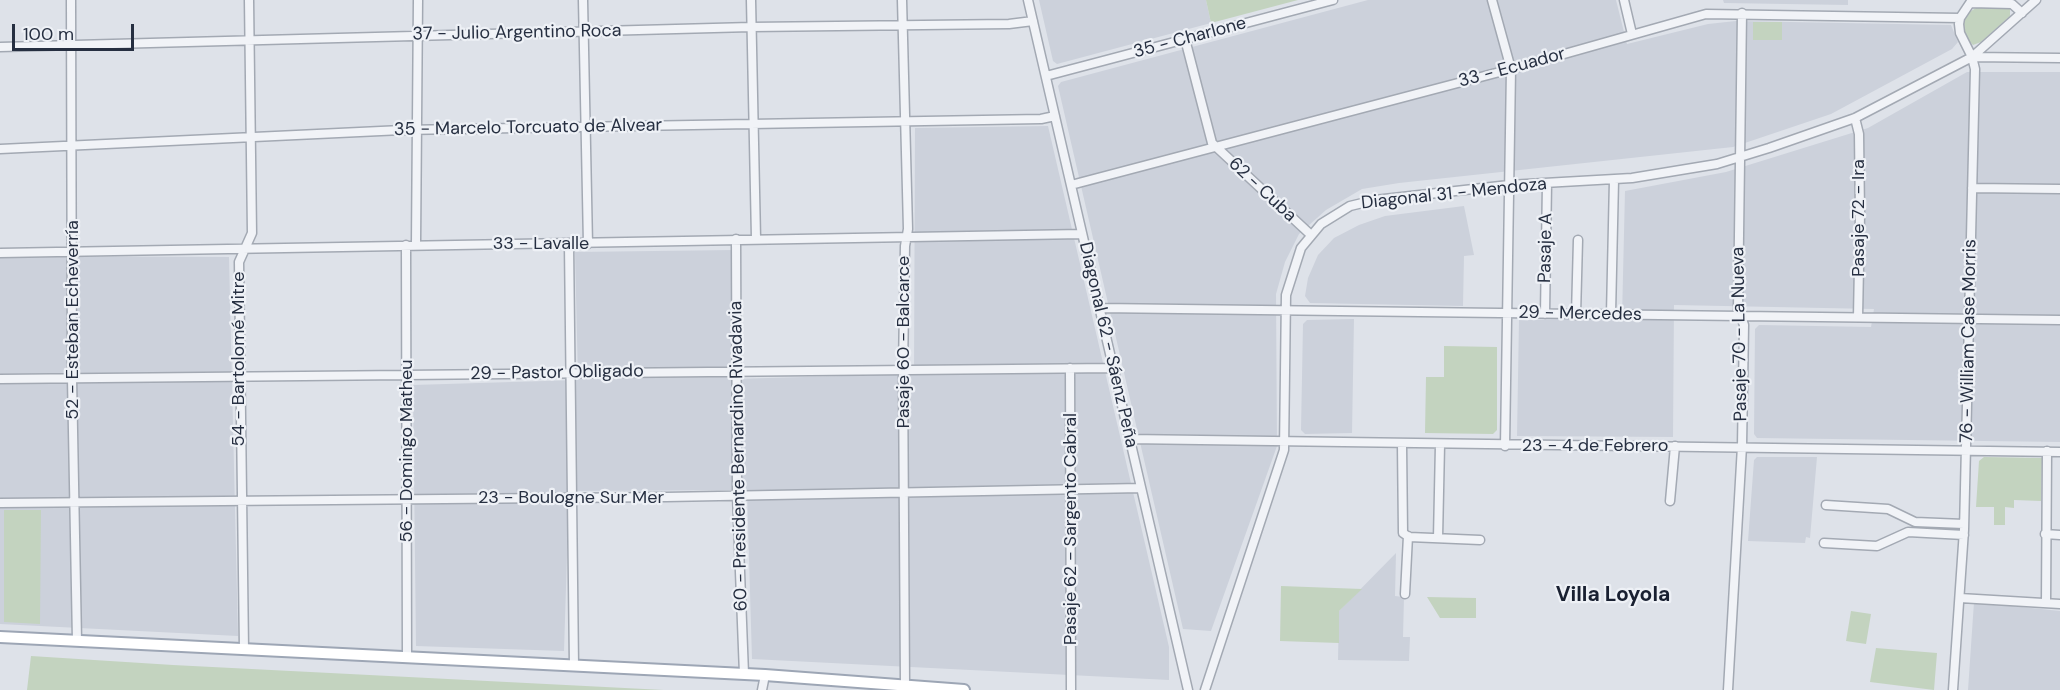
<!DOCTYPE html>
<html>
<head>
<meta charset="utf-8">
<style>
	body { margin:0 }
	#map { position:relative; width:2060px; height:690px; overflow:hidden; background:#dee2e9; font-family:"DM Sans",sans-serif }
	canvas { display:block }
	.scale { position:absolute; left:12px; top:24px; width:122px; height:27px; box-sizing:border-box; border:3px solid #262f41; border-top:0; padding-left:8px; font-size:18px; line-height:21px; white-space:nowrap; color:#262f41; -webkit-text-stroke:4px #eef1f6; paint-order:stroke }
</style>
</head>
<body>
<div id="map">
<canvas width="2060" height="690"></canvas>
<div class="scale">100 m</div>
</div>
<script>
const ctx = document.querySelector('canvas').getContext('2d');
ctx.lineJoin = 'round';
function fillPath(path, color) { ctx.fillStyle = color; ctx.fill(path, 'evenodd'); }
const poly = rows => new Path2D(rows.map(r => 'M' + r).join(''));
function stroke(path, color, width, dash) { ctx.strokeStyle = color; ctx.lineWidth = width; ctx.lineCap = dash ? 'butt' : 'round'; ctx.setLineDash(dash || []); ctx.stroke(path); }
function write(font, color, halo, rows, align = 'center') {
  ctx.font = font + ' "DM Sans",sans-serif'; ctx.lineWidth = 4.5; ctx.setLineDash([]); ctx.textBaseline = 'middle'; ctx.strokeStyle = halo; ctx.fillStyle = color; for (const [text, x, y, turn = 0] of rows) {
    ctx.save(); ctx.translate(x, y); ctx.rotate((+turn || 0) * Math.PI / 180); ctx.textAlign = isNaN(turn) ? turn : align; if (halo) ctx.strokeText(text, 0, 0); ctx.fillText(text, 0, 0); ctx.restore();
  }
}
fillPath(poly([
	[1039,0,1206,0,1211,23,1057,64,1053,61],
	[1368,0,1616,0,1627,44,1708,24,1736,21,1951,25,1958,42,1952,49,1831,114,1733,147,1399,183,1362,189,1326,210,1299,234,1285,262,1276,294,1277,446,1211,631,1183,629,1058,86,1061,82],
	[1723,0,1848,0,1848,5,1724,3],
	[1967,72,2060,72,2060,442,1757,438,1754,434,1755,329,1759,325,1871,327,1874,309,1674,305,1673,437,1517,436,1519,320,1622,318,1625,191,1726,172,1868,128],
	[1048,126,1169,647,1169,680,752,659,747,490,569,491,564,651,416,646,413,385,578,380,575,252,734,250,732,379,914,374,915,128],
	[1464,206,1474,255,1464,256,1463,306,1310,303,1305,296,1308,278,1318,255,1334,238,1359,225,1385,216],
	[0,256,229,257,238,636,0,624],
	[1354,319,1352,433,1305,434,1301,430,1303,324,1307,320],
	[1757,457,1817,457,1810,538,1806,537,1805,543,1748,541,1754,460],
	[1396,553,1395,596,1404,597,1403,637,1410,637,1409,661,1338,660,1339,611],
	[1974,602,2060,611,2060,690,1968,690]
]), '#ccd1db');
fillPath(poly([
	[1206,0,1298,0,1211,23],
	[1979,6,2010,8,2010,16,1981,42,1973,45,1964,36,1964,21,1968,13],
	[1753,22,1782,22,1782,40,1753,40],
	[1444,346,1497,347,1497,430,1493,434,1425,433,1426,377,1444,377],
	[1984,457,2042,458,2041,501,2014,500,2014,508,2005,507,2005,525,1994,525,1994,507,1976,507,1979,461],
	[4,510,41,510,40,624,4,622],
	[1281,586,1362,589,1339,611,1339,643,1280,641],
	[1427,597,1476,598,1476,618,1440,618],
	[1851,611,1871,614,1866,644,1846,641],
	[1876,648,1937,653,1934,690,1870,682],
	[31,656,173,665,664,690,27,690]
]), '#c3d3bf');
const minor = poly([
	[71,0,72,378,77,641],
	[583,0,588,244],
	[751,0,756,238],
	[902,0,908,229,905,246,903,369,905,685],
	[1028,0,1188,690],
	[1492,0,1511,69,1505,446],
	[1624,0,1632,34],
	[1971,3,2012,4,2022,13],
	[1185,39,1212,143,1311,235],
	[0,47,751,27,1009,24,1033,21],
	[1972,57,2060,58],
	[1046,76,1333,0],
	[1855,118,1859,134,1860,215,1858,317],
	[0,149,402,130,1041,119,1055,116],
	[1071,185,1511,69,1706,14,1960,18],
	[1972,188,2060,189],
	[736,239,737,495,744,674],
	[416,244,418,0],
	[406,245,407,658],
	[569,245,574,666],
	[0,253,1082,234],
	[1100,308,2060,320],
	[1545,314,1547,183],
	[1611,314,1614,180],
	[1576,315,1578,240],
	[1070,368,1071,690],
	[0,379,1113,368],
	[1129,439,2060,452],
	[1402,445,1403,533,1409,537,1480,540],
	[1670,501,1675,446],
	[0,503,666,497,1141,488],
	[1826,505,1888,509,1915,522,1964,524],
	[2045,534,2060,535],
	[1438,538,1440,445],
	[1824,543,1877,546,1908,532,1964,535],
	[1405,594,1408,536],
	[1960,598,2060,604],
	[2046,603,2047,451],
	[244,650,239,262,252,233,249,0],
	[762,690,765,675],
	[1205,690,1284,450,1286,295,1301,248,1321,224,1350,206,1375,200,1509,185,1632,178,1717,164,1769,148,1855,118,1972,57,2036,0],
	[1728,690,1742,446,1744,325,1738,309,1742,13],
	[1953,690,1964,530,1975,69,1972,57,1960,33,1959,24,1960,18,1972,0]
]);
const major = poly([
	[0,637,765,675,964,690]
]);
stroke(minor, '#a3a9b3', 11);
stroke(major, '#9da6b5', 14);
stroke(minor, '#f1f3f7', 8);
stroke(major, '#fff', 10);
write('18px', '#262f41', '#eef1f6', [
	["37 - Julio Argentino Roca",517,33,-1],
	["35 - Charlone",1190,38,-15],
	["33 - Ecuador",1512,68,-15],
	["35 - Marcelo Torcuato de Alvear",528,128,-1],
	["62 - Cuba",1262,190,43],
	["Diagonal 31 - Mendoza",1454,194,-6],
	["Pasaje 72 - Ira",1859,218,-90],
	["33 - Lavalle",541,244],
	["Pasaje A",1546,248,-89],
	["29 - Mercedes",1580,314,1],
	["52 - Esteban Echeverría",73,320,-90],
	["Pasaje 70 - La Nueva",1740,334,-91],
	["76 - William Case Morris",1969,341,-89],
	["Pasaje 60 - Balcarce",904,342,-90],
	["Diagonal 62 - Sáenz Peña",1108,345,77],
	["54 - Bartolomé Mitre",239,359,-90],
	["29 - Pastor Obligado",557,373,-1],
	["23 - 4 de Febrero",1595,446],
	["56 - Domingo Matheu",407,451,-90],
	["60 - Presidente Bernardino Rivadavia",739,456,-91],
	["23 - Boulogne Sur Mer",571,498],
	["Pasaje 62 - Sargento Cabral",1071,529,-90]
]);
write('bold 21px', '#192031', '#eef1f6', [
	["Villa Loyola",1613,595]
]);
</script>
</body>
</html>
